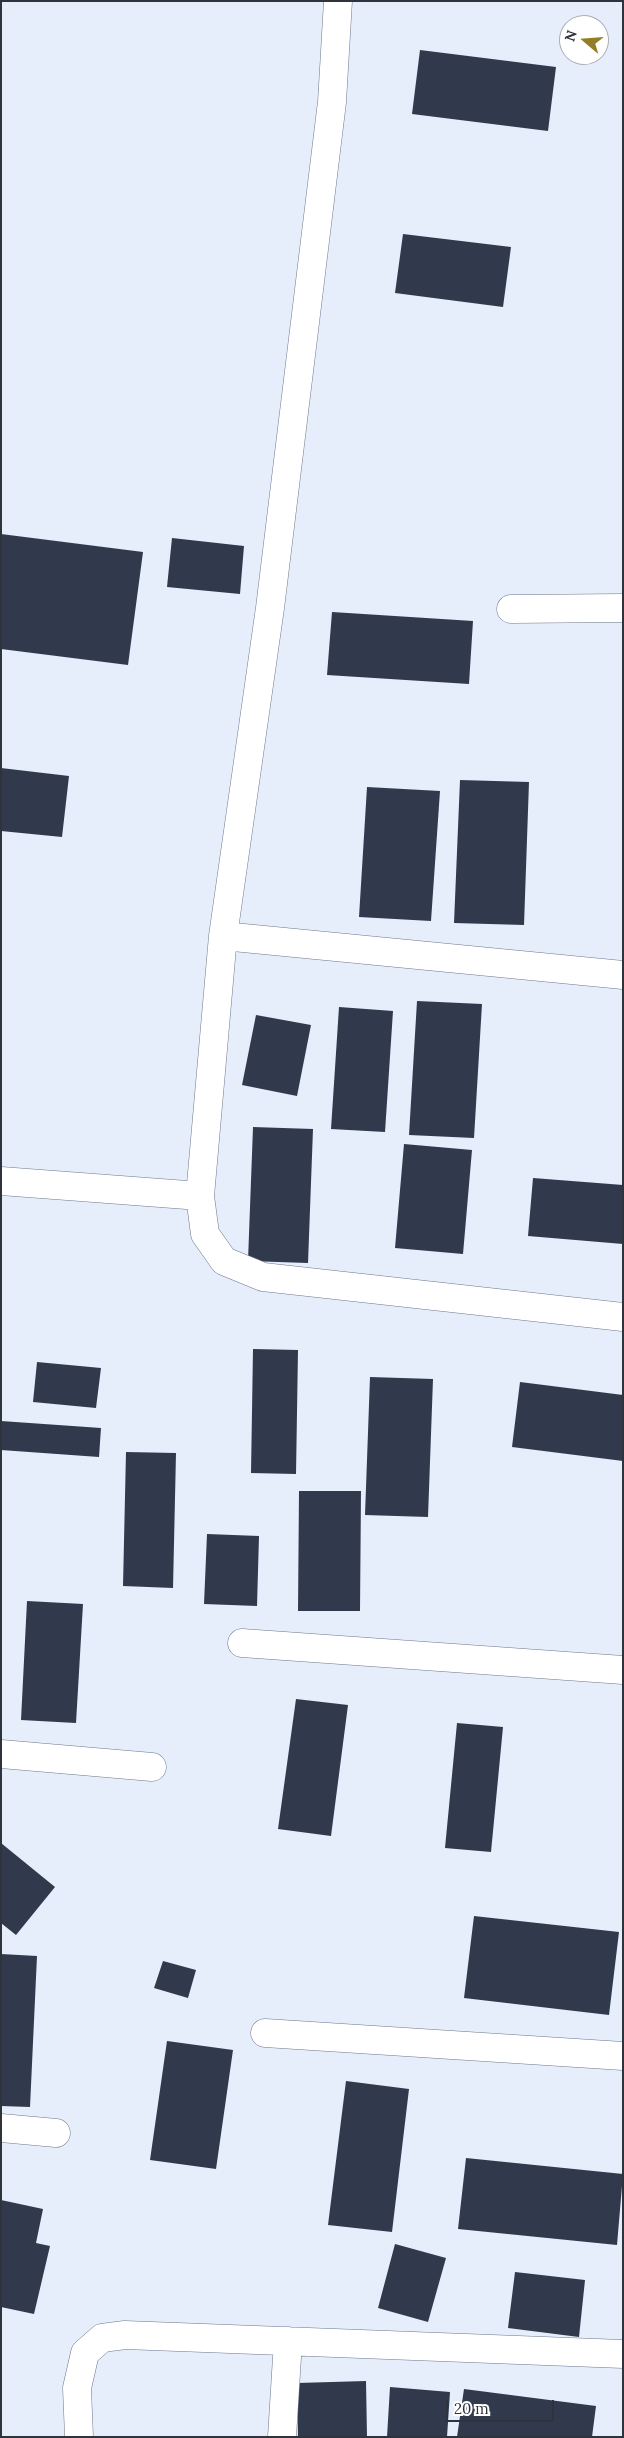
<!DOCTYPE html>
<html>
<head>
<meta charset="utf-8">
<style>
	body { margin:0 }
	#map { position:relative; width:624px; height:2438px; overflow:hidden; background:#e6edfb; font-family:Lora,serif }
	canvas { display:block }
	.frame { position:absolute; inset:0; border:2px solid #2f333c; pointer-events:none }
	.north { position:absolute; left:559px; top:15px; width:50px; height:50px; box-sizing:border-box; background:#fff; border:1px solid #acadb1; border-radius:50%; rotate:288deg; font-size:14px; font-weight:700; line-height:20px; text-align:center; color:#2f333c }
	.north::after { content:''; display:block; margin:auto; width:18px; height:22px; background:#937e25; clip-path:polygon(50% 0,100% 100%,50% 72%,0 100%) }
	.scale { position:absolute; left:446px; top:2400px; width:108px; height:22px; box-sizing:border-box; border:2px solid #2f333c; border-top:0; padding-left:6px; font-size:15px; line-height:18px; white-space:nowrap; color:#2f333c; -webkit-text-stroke:4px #fff; paint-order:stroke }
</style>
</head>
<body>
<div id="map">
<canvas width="624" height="2438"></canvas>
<div class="frame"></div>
<div class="north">N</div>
<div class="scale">20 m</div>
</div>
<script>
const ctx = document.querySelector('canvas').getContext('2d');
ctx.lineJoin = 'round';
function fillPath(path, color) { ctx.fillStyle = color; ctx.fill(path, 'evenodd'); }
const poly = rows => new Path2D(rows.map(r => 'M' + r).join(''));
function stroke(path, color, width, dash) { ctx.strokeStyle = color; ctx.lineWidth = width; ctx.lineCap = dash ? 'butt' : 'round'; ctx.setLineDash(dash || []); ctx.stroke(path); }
fillPath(poly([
	[420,50,556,67,548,131,412,114],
	[403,234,511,247,503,307,395,293],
	[1,534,143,552,128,665,1,649],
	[172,538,244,546,240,594,167,587],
	[332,612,473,621,469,684,327,675],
	[1,768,69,776,62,837,1,831],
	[460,780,529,782,524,925,454,923],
	[367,787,440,791,431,921,359,917],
	[417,1001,482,1004,474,1138,409,1135],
	[339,1007,393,1011,385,1132,331,1129],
	[256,1015,311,1025,297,1096,242,1085],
	[253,1127,313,1129,308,1263,248,1261],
	[404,1144,472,1150,463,1254,395,1248],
	[533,1178,623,1185,623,1244,528,1236],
	[253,1349,298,1350,296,1474,251,1473],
	[37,1362,101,1368,96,1408,33,1402],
	[370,1377,433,1379,428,1517,365,1515],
	[520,1382,623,1395,623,1461,512,1447],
	[1,1421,101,1428,99,1457,1,1450],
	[126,1452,176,1453,173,1588,123,1586],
	[299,1491,361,1491,360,1611,298,1611],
	[207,1534,259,1536,257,1606,204,1604],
	[27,1601,83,1604,76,1723,21,1720],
	[296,1699,348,1705,331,1836,278,1829],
	[457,1723,503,1727,491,1852,445,1848],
	[1,1843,55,1887,16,1935,1,1923],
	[474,1916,619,1932,609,2015,464,1998],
	[1,1954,37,1956,30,2107,1,2106],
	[163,1961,196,1970,188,1998,154,1988],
	[167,2041,233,2050,216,2169,150,2160],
	[346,2081,409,2089,392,2232,328,2225],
	[466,2158,623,2174,617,2245,458,2229],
	[1,2200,43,2209,36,2243,50,2246,34,2314,1,2307],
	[395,2244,446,2258,428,2322,378,2308],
	[515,2272,585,2280,579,2337,508,2328],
	[366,2381,367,2437,298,2437,297,2383],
	[390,2387,450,2392,447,2437,387,2437],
	[464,2389,596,2406,592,2437,457,2437]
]), '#313a4c');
const minor = poly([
	[338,1,332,102,270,608,223,936,200,1196,205,1234,224,1261,263,1277,623,1317],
	[511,609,623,608],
	[223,936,623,975],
	[1,1181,200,1196],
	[242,1643,623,1670],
	[1,1754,152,1767],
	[265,2033,623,2056],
	[1,2128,56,2133],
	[79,2437,77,2388,85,2353,102,2338,125,2335,623,2354],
	[282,2437,288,2341]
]);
stroke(minor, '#6e788c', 29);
stroke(minor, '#fff', 28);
</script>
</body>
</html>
